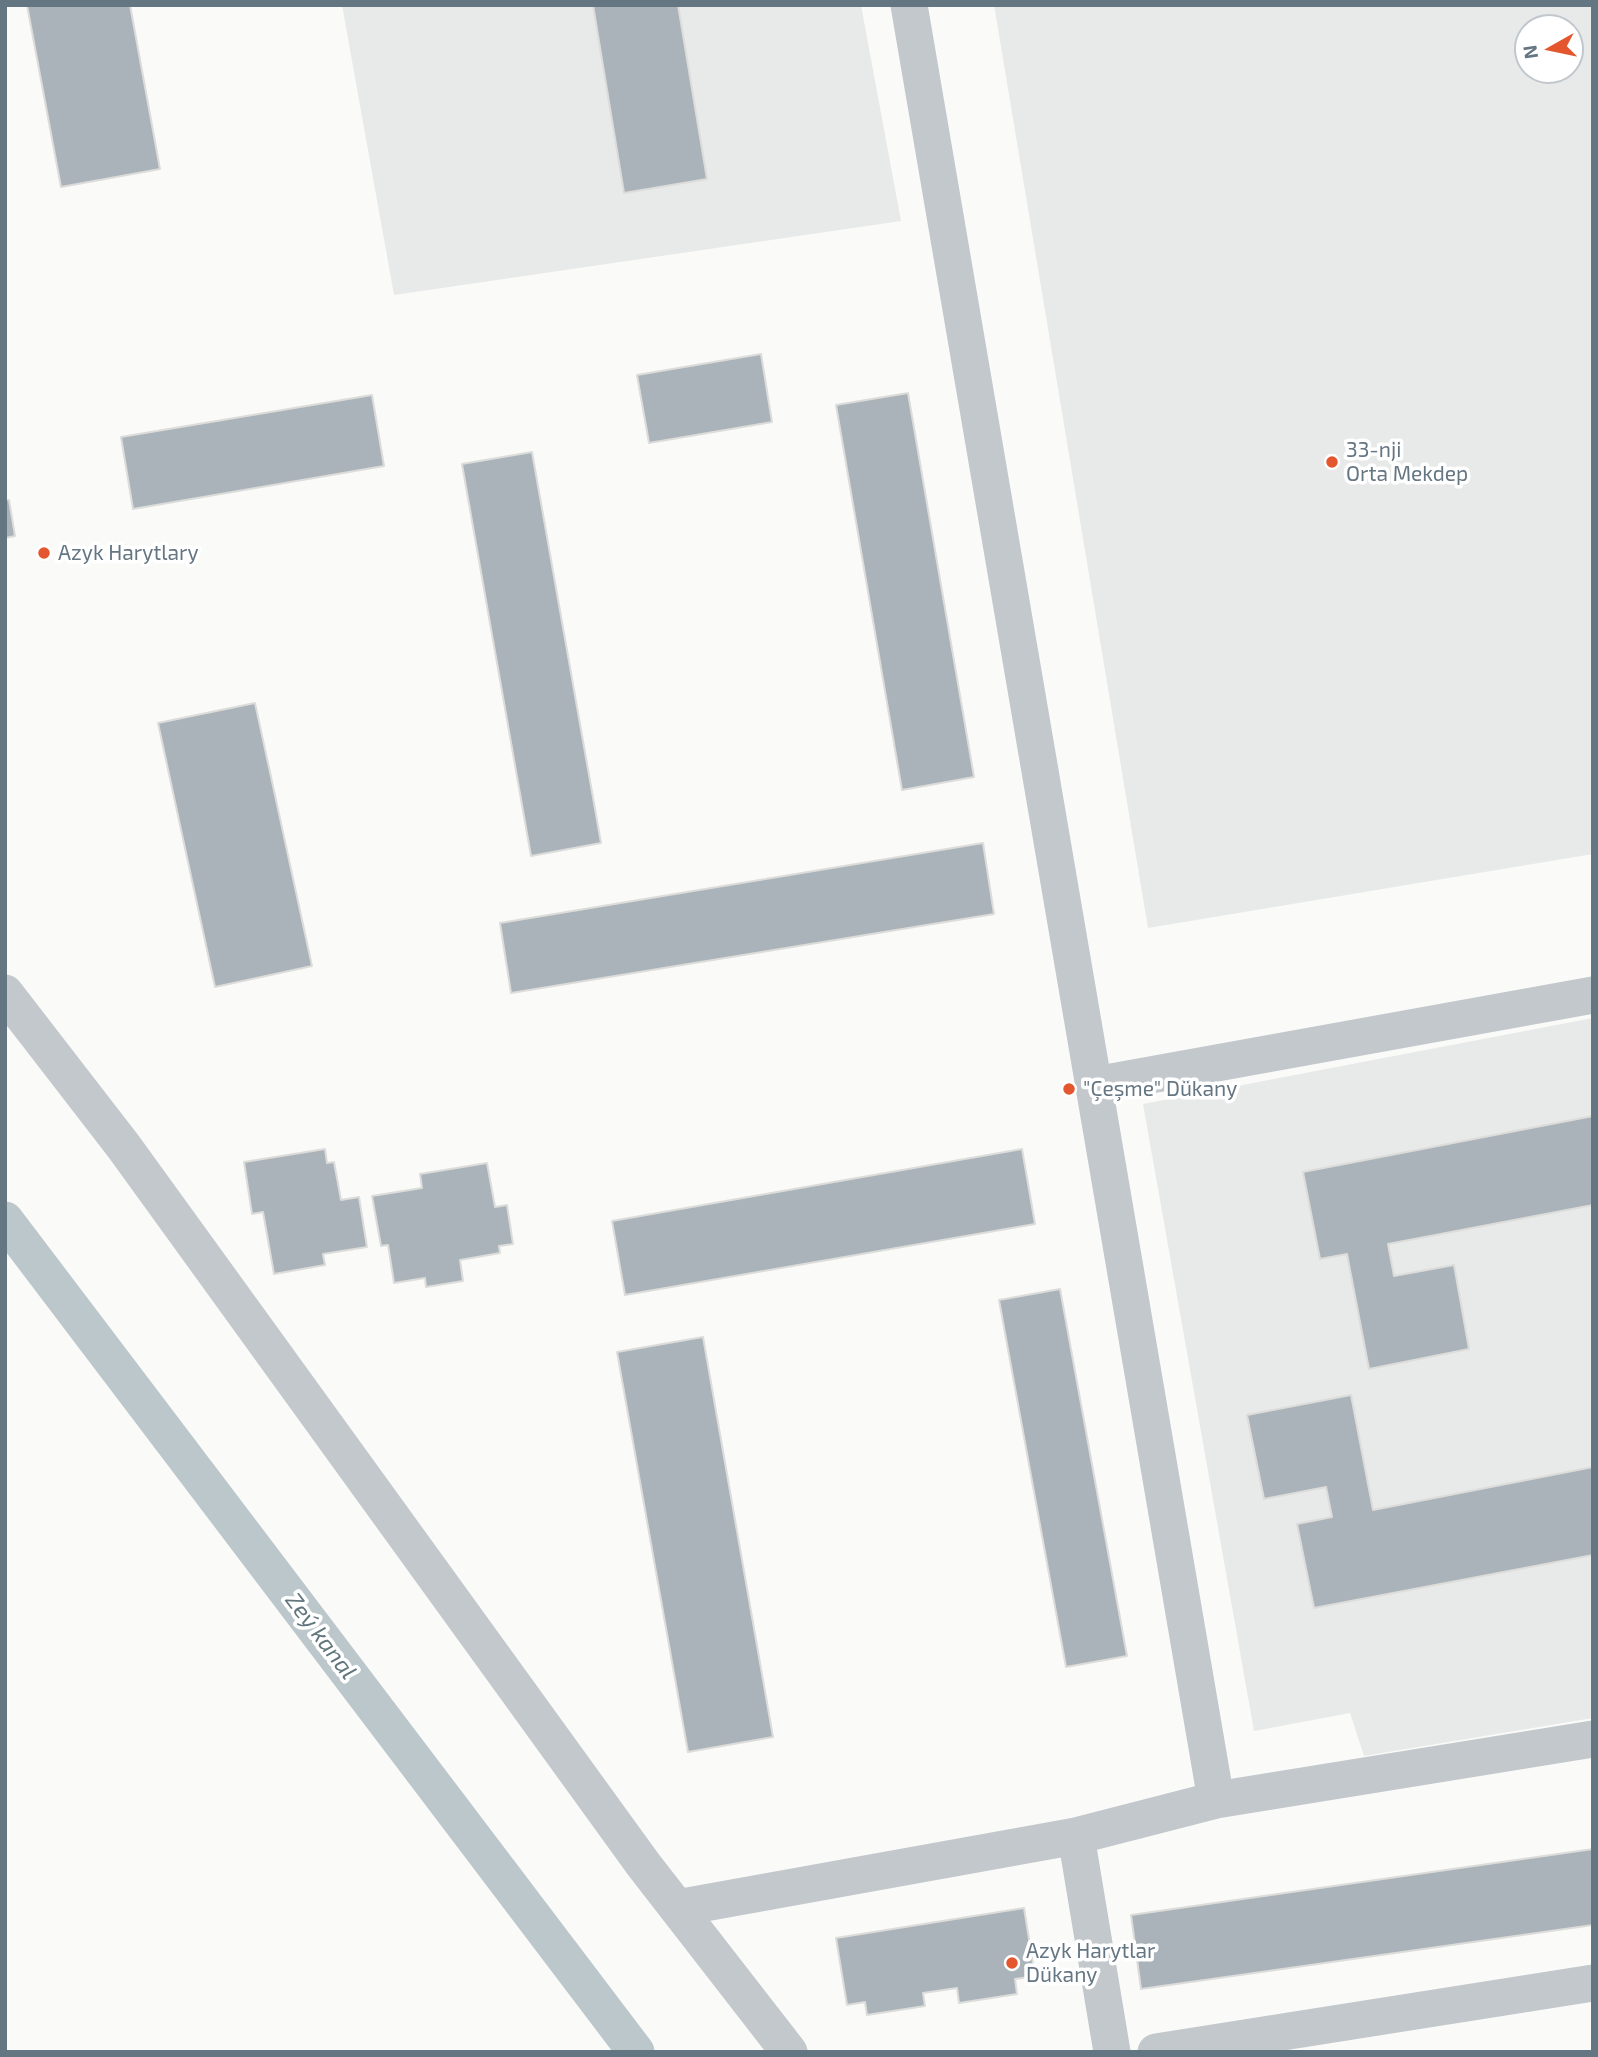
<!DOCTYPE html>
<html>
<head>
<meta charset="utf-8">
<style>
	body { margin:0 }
	#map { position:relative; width:1598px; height:2057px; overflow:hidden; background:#fafaf8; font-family:"Exo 2",sans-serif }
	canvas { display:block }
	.frame { position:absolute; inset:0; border:7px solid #657683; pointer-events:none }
	.north { position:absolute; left:1514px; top:14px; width:70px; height:70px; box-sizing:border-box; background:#fff; border:2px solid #c1c8cd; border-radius:50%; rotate:261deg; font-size:19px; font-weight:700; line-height:28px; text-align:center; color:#657683 }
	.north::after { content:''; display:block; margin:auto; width:24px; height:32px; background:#e4572e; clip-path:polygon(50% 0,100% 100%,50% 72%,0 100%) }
</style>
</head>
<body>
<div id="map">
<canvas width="1598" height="2057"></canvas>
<div class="frame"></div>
<div class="north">N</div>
</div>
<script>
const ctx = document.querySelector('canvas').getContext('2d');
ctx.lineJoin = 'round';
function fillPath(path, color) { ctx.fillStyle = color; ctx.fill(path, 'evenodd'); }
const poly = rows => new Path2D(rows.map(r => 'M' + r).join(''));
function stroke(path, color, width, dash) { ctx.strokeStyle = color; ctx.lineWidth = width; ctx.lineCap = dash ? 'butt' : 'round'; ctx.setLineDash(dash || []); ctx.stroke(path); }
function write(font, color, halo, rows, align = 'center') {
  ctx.font = font + ' "Exo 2",sans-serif'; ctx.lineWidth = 7; ctx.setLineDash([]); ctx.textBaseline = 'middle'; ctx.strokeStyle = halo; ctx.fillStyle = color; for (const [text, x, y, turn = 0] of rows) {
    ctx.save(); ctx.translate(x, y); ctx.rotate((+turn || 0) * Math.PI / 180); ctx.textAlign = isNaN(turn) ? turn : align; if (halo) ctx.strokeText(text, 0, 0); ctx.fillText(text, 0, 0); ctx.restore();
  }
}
fillPath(poly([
	[342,5,861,5,901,221,394,295],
	[994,5,1593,5,1593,854,1148,928],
	[1528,28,1570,28,1570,70,1528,70],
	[1593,1018,1593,1718,1364,1756,1350,1713,1254,1731,1143,1104]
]), '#e8e9e9');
stroke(poly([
	[5,1220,636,2052]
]), '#bbc7cb', 37);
const building = poly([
	[27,5,130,5,160,169,61,187,27,5],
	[593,5,678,5,707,179,624,193,593,5],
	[761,354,772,422,649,443,637,375,761,354],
	[908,393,974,777,902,790,836,405,908,393],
	[372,395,384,466,133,509,121,437,372,395],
	[532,452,601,843,531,856,462,464,532,452],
	[5,500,9,500,15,536,5,538,5,500],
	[255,703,312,966,215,987,158,723,255,703],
	[983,843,994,914,511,993,500,923,983,843],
	[1593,1116,1593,1205,1388,1244,1394,1276,1454,1265,1469,1349,1369,1369,1347,1254,1320,1259,1303,1172,1593,1116],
	[325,1149,327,1163,334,1162,341,1200,359,1197,367,1247,323,1254,325,1265,274,1274,263,1212,252,1214,244,1162,325,1149],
	[1022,1149,1035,1224,625,1295,612,1221,1022,1149],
	[487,1163,495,1207,507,1205,513,1244,499,1246,500,1253,460,1260,463,1281,426,1287,425,1278,394,1283,388,1245,381,1246,372,1196,422,1188,420,1174,487,1163],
	[1060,1289,1127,1656,1066,1667,999,1300,1060,1289],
	[703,1337,773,1737,688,1752,617,1352,703,1337],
	[1351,1395,1373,1510,1593,1467,1593,1555,1314,1608,1297,1524,1332,1517,1326,1487,1264,1499,1247,1415,1351,1395],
	[1593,1849,1593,1925,1141,1989,1131,1915,1593,1849],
	[1024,1908,1035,1976,1015,1979,1017,1994,959,2003,957,1988,923,1993,925,2006,867,2015,865,2002,847,2005,836,1938,1024,1908]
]);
fillPath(building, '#aab3b9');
stroke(building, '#dcdcda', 2);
stroke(poly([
	[909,5,1216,1800],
	[5,993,124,1147,643,1864,789,2052],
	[1095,1085,1593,995],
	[677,1908,1076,1836],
	[1112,2052,1076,1836,1216,1800,1593,1739],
	[1156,2052,1593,1983]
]), '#c3c8cc', 37);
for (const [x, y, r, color] of [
	[1332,462,7,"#e4572e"],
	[44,553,7,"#e4572e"],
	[1069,1089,7,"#e4572e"],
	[1012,1963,7,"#e4572e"]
]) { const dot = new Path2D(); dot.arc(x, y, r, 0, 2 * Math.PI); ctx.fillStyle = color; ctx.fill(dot); stroke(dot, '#fff', 2.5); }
write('21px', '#657683', '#fff', [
	["33-nji",1346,450],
	["Orta Mekdep",1346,474],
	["Azyk Harytlary",58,553],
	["\"Çeşme\" Dükany",1083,1089],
	["Azyk Harytlar",1026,1951],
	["Dükany",1026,1975]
], 'left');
write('italic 23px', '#60757c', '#fff', [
	["Zeý kanal",321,1636,53]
]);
</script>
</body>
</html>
